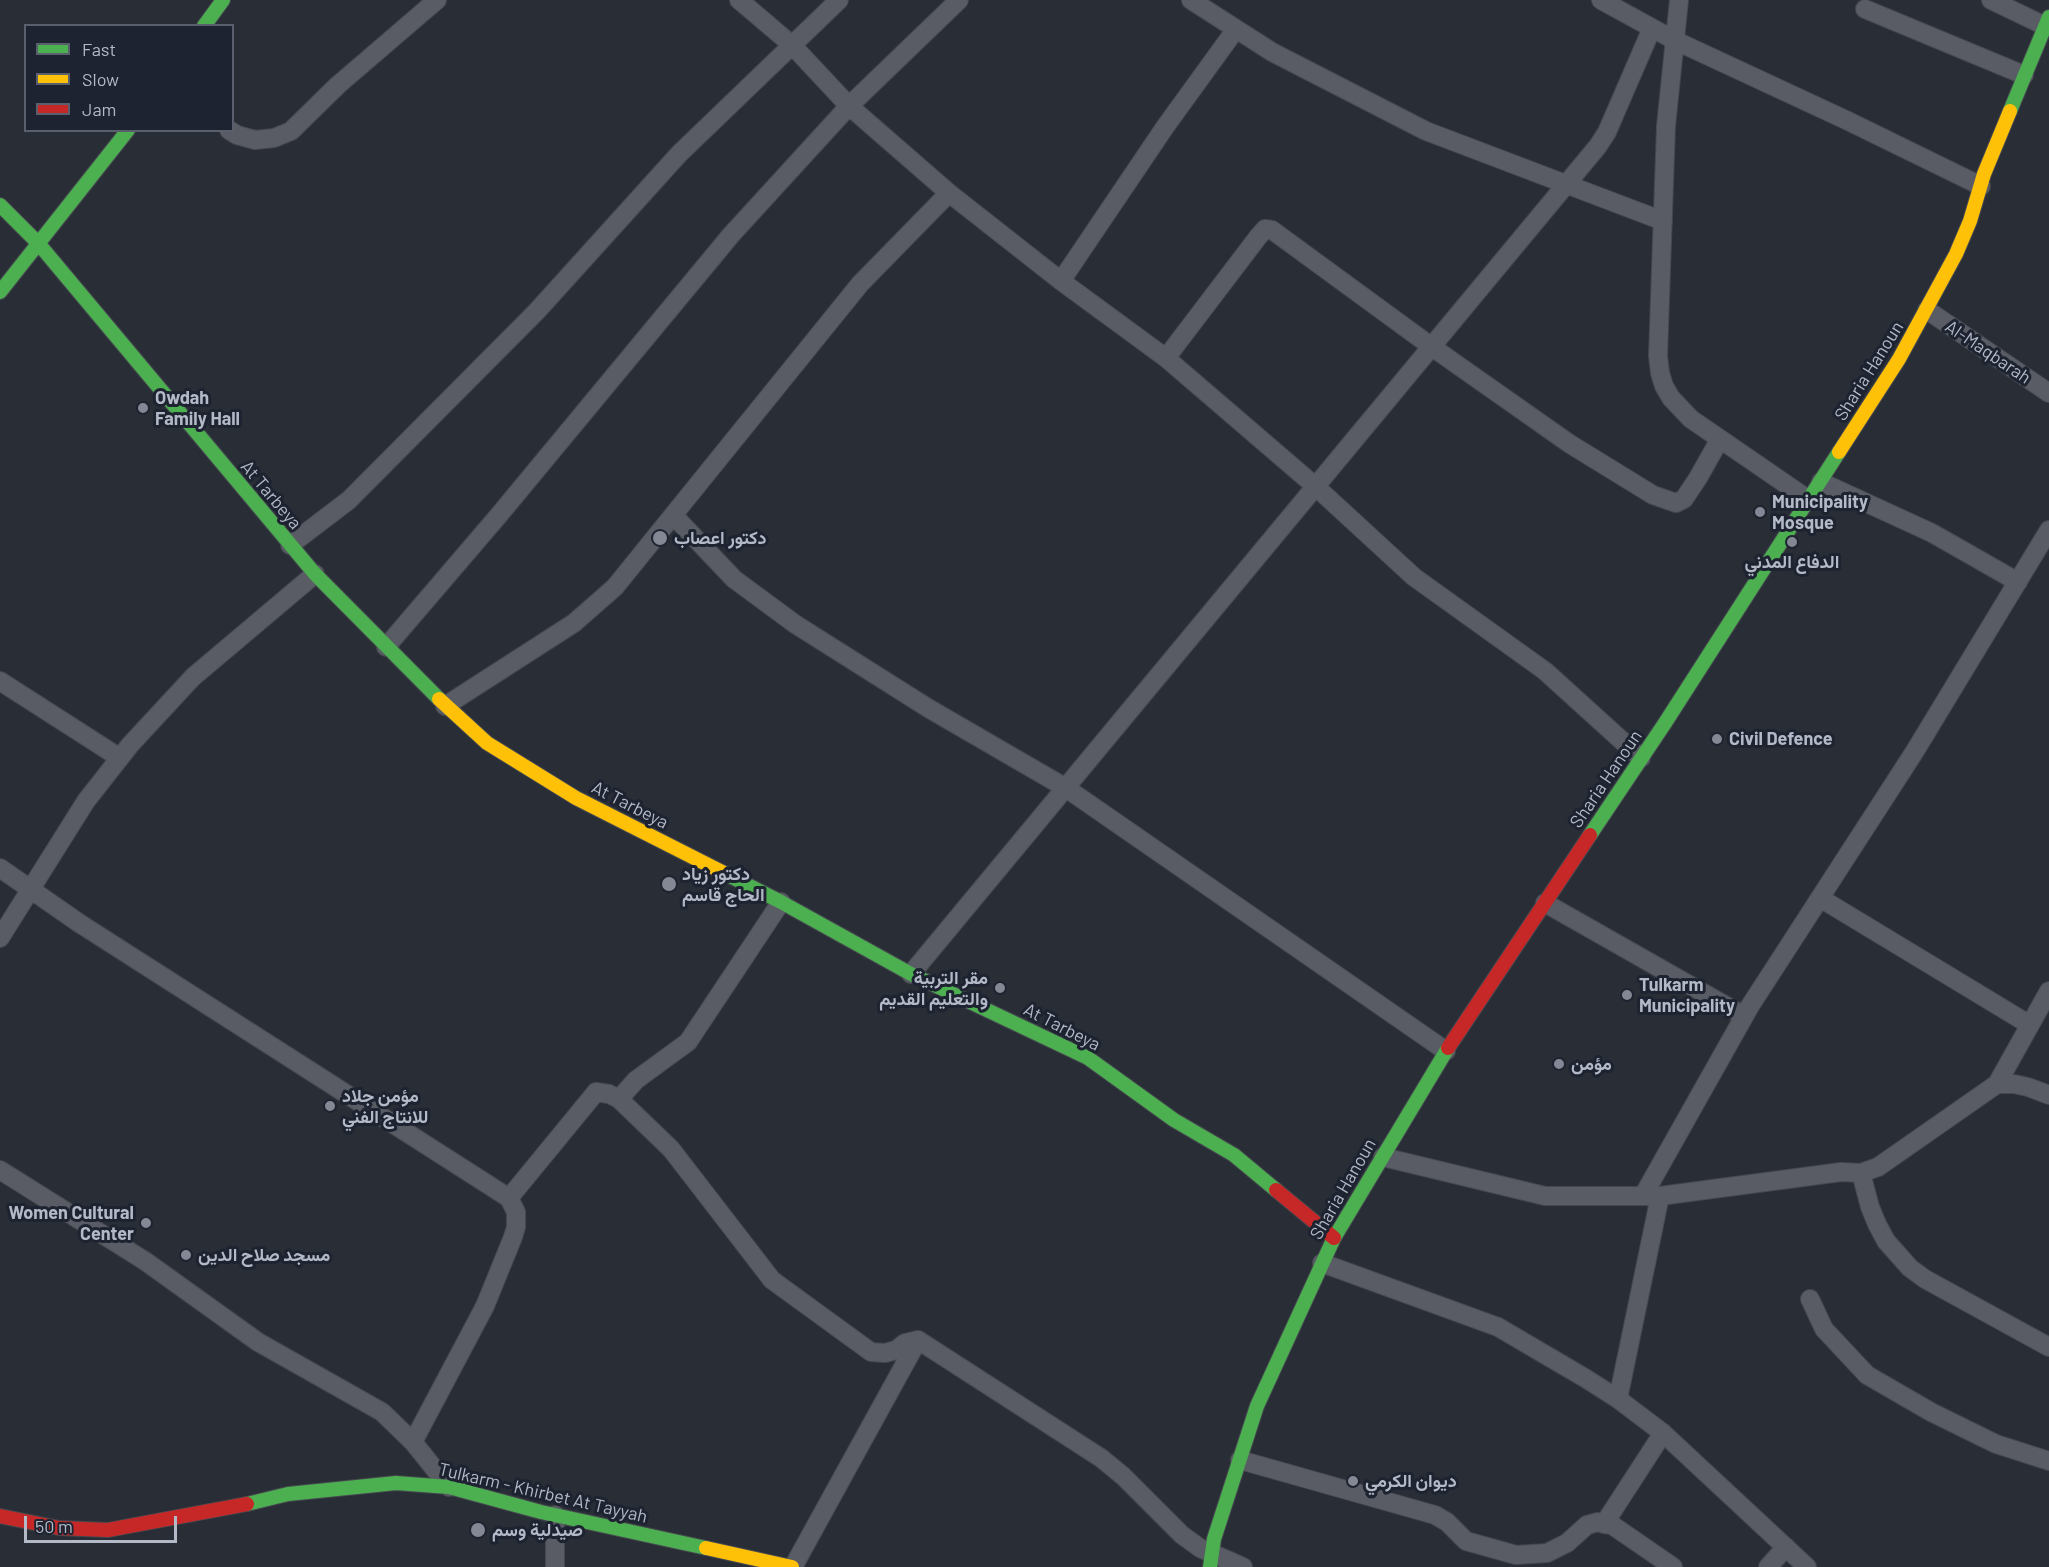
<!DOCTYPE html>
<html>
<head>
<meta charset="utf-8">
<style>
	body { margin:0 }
	#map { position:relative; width:2049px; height:1567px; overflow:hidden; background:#292d36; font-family:Barlow,sans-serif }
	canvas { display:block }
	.legend { position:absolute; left:24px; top:24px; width:210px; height:108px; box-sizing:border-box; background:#1d2330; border:2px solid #595f6c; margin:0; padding:8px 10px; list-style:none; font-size:18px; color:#b3b9c7 }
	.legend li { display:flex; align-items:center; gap:12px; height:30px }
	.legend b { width:30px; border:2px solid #595f6c }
	.scale { position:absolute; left:24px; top:1516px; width:153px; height:27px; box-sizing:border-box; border:3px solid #b3b9c7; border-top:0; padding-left:8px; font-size:18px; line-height:21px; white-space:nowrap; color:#b3b9c7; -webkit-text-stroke:4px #1d2330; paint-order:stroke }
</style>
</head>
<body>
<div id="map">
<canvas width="2049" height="1567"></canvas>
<ul class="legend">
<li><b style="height:8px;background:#4caf50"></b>Fast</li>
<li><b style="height:8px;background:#ffc107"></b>Slow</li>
<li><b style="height:8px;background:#c62828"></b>Jam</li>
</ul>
<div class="scale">50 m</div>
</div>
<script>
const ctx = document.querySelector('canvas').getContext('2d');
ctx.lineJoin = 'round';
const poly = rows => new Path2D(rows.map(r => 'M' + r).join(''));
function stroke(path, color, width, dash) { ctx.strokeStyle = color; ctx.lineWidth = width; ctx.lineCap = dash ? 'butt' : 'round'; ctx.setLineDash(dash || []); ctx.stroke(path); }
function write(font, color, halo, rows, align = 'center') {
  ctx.font = font + ' Barlow,Vazirmatn,sans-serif'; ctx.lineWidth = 6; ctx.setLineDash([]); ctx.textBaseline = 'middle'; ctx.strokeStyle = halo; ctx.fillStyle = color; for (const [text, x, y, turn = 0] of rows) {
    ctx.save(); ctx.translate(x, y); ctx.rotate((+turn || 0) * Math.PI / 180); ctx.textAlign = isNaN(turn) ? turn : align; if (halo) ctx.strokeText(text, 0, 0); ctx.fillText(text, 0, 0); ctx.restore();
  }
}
const street = poly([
	[739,0,792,45,849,106,949,193,1061,281,1166,358,1315,486,1414,577,1545,671,1641,758],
	[1191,0,1272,52,1426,131,1663,221],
	[1601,0,1674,40,1846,120,1981,186],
	[1679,0,1666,126,1658,356,1660,373,1664,386,1671,398,1691,419,1809,500],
	[1991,0,2045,26],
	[1865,9,2024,75],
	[229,130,237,135,255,140,274,138,291,131,338,85,437,0],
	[1061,281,1165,127,1236,29],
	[1927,310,2049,393],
	[1166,358,1258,237,1265,229,1272,230,1432,347,1570,444,1653,495,1676,503,1684,499,1698,478,1720,439],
	[1821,482,1932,533,2018,582],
	[674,516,734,579,795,624,928,708,1066,788,1446,1051],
	[290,545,349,500,537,311,679,154,839,0],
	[386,647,499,515,731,235,849,106,959,0],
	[0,681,120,758],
	[445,706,574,623,615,587,860,284,949,193],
	[0,868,79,923,509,1198,516,1212,516,1227,513,1237,485,1306,413,1442],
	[1820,898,2030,1025],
	[1545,903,1744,1016],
	[0,938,86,801,130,745,193,677,315,574],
	[911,974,1598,146,1607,132,1652,28],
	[1997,1084,2049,991],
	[619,1099,636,1080,688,1042,781,902],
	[1383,1157,1545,1196,1660,1196,1841,1172,1861,1173,1878,1167,1997,1084,2014,1084,2028,1087,2049,1095],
	[0,1170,145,1261,258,1342,382,1412,413,1442,449,1487],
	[1861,1173,1870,1207,1877,1224,1886,1241,1910,1268,1925,1279,2049,1347],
	[1643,1196,1750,1006,1915,751,2049,530],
	[509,1198,596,1092,609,1094,619,1099,671,1149,772,1280,871,1352,885,1353,896,1350,905,1343,918,1340,1101,1458,1123,1476,1182,1535,1200,1548,1243,1567],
	[1322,1263,1498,1327,1585,1378,1618,1399,1663,1433,1807,1567],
	[1810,1299,1824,1329,1867,1375,1931,1412,1996,1444,2049,1461],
	[1618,1399,1660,1196],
	[1240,1460,1435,1515,1447,1522,1466,1541,1516,1555,1547,1553,1567,1543,1587,1525,1598,1522,1604,1524,1612,1525,1673,1567],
	[1604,1524,1663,1433],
	[555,1567,555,1515],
	[793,1567,918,1340],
	[1768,1567,1786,1547]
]);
const fast = poly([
	[204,26,223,0],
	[2010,111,2049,17],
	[0,205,38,243,315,574,439,699],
	[0,292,128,130],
	[1590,835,1665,723,1839,452],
	[728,875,781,902,911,974,1088,1058,1174,1120,1234,1155,1276,1190],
	[247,1504,288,1494,396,1483,449,1487,541,1512,706,1548],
	[1210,1567,1214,1539,1257,1406,1334,1238,1448,1048]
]);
const slow = poly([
	[1839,452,1899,359,1956,254,1970,221,1984,174,2010,111],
	[439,699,487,743,576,798,728,875],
	[706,1548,792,1567]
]);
const jam = poly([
	[1448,1048,1590,835],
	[1276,1190,1334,1238],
	[0,1516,59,1528,108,1530,247,1504]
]);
stroke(street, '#45484f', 20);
stroke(fast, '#45484f', 16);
stroke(slow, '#45484f', 16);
stroke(jam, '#45484f', 16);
stroke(street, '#595c64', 18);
stroke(fast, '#4caf50', 14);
stroke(slow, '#ffc107', 14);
stroke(jam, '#c62828', 14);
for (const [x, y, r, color] of [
	[143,408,6,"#838894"],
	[1760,512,6,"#838894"],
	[660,538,8,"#838894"],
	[1792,542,6,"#838894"],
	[1717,739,6,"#838894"],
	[669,884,8,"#838894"],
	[1000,988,6,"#838894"],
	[1627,995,6,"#838894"],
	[1559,1064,6,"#838894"],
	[330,1106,6,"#838894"],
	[146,1223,6,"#838894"],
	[186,1255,6,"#838894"],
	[1353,1481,6,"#838894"],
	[478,1530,8,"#838894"]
]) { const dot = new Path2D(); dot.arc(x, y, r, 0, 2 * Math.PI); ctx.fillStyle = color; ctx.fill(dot); stroke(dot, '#1d2330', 2); }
write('18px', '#b3b9c7', '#1d2330', [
	["Al-Maqbarah",1988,352,34],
	["Sharia Hanoun",1869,371,-58],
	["At Tarbeya",271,495,50],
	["Sharia Hanoun",1606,779,-56],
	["At Tarbeya",630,805,27],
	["At Tarbeya",1062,1027,27],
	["Sharia Hanoun",1343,1189,-60],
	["Tulkarm - Khirbet At Tayyah",543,1493,13]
]);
write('bold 18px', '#b3b9c7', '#1d2330', [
	["Owdah",155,398],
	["Family Hall",155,419],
	["Municipality",1772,502],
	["Mosque",1772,523],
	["دكتور اعصاب",674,538],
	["الدفاع المدني",1792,562,"center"],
	["Civil Defence",1729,739],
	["دكتور زياد",682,874],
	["الحاج قاسم",682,895],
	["مقر التربية",988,978,"right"],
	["والتعليم القديم",988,999,"right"],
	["Tulkarm",1639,985],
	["Municipality",1639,1006],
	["مؤمن",1571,1064],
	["مؤمن جلاد",342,1096],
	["للانتاج الفني",342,1117],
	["Women Cultural",134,1213,"right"],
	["Center",134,1234,"right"],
	["مسجد صلاح الدين",198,1255],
	["ديوان الكرمي",1365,1481],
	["صيدلية وسم",492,1530]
], 'left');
</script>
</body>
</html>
